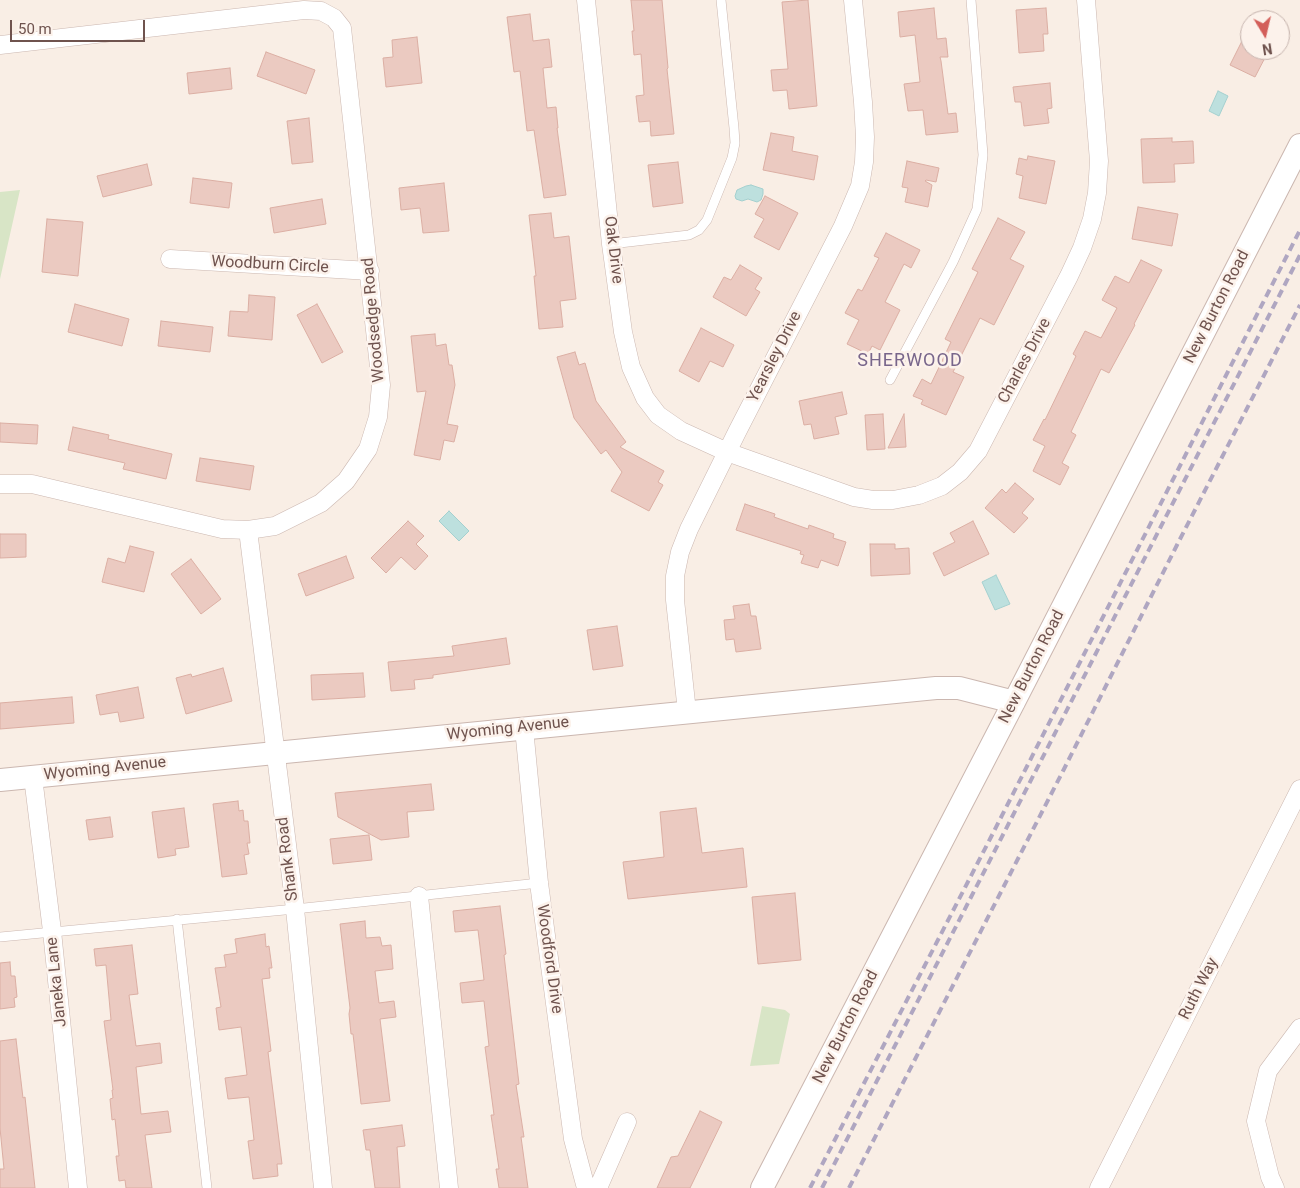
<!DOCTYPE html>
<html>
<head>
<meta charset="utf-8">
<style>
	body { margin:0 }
	#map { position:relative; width:1300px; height:1188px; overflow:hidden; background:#f9eee5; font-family:Roboto,sans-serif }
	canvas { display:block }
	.north { position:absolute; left:1240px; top:10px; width:50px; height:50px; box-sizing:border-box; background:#fcf2eb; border:1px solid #c4b2ac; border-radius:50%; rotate:171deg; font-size:14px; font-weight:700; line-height:20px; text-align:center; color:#6f534e }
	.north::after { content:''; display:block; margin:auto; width:18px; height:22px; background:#d35f5a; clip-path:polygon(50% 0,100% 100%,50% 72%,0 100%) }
	.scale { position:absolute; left:10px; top:20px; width:135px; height:22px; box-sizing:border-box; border:2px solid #6f534e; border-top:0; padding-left:6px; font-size:15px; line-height:18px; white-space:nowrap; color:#6f534e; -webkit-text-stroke:4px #fcf2eb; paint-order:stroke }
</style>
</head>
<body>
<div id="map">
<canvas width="1300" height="1188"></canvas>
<div class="north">N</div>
<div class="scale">50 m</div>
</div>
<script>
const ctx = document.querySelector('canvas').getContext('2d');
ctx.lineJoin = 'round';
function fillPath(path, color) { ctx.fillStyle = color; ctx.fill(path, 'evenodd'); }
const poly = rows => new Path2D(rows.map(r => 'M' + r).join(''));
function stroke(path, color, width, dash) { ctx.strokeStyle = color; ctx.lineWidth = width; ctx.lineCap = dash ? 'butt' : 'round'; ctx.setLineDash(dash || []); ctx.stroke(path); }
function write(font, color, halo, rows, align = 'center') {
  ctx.font = font + ' Roboto,sans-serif'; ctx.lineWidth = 5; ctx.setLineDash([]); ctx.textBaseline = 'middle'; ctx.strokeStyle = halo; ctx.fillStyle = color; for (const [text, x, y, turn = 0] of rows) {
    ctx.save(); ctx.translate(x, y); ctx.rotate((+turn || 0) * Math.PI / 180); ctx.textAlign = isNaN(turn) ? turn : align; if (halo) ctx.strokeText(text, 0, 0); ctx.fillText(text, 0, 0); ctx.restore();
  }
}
fillPath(poly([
	[20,190,0,279,0,192],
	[762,1006,785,1010,790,1014,779,1064,750,1066]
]), '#d8e5c6');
const water = poly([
	[1218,91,1228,96,1219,116,1209,111,1218,91],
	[751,185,763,189,763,194,761,200,757,202,748,199,742,201,736,199,735,196,737,190,746,186,751,185],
	[449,511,469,531,459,541,439,521,449,511],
	[996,575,1010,604,995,610,982,582,996,575]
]);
fillPath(water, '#bde0de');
stroke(water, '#a4d0cf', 1);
const building = poly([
	[631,0,662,0,668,68,667,69,674,134,651,136,650,121,639,122,636,96,644,95,641,54,634,55,632,31,634,31,631,0],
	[808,0,817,106,789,109,787,90,773,91,771,70,788,69,782,2,808,0],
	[934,8,937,39,946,38,948,57,940,57,941,61,948,114,956,113,958,132,926,135,923,110,908,111,904,84,920,82,915,35,900,37,898,12,934,8],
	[1046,8,1048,34,1043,34,1044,51,1019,53,1016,10,1046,8],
	[530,14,533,41,549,39,552,67,543,68,547,108,556,107,558,128,557,128,566,195,544,198,534,130,527,131,520,71,514,72,507,17,530,14],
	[1250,25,1250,50,1269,50,1255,77,1230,65,1250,25],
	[417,37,422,83,386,87,383,58,393,57,392,40,417,37],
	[266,52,315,70,306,94,257,76,266,52],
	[230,68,232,89,189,94,187,73,230,68],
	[1050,83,1052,108,1047,109,1049,123,1024,126,1021,102,1015,102,1013,87,1050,83],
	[309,118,313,162,292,164,287,121,309,118],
	[771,133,794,137,792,151,818,156,814,180,763,170,771,133],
	[1172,138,1172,142,1193,141,1194,163,1174,164,1175,182,1143,183,1141,139,1172,138],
	[1028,156,1055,161,1046,204,1019,198,1023,176,1016,174,1019,158,1027,160,1028,156],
	[907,161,939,168,936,182,926,180,925,181,932,185,928,207,905,202,908,188,902,187,907,161],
	[678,162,683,203,653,207,648,165,678,162],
	[147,164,152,185,103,197,97,176,147,164],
	[193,178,232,183,229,208,190,203,193,178],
	[444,183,449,231,423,233,420,208,401,210,399,188,444,183],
	[765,196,798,213,779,250,754,237,764,219,755,214,765,196],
	[322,199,326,224,274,233,270,208,322,199],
	[1138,207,1178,214,1172,246,1132,239,1138,207],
	[551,213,554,238,569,236,576,299,560,301,563,327,539,329,534,276,536,276,529,215,551,213],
	[998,218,1025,232,1010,259,1024,266,994,325,980,318,953,372,964,377,946,415,921,404,923,400,913,396,922,379,931,384,951,342,945,339,978,272,972,269,998,218],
	[47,219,83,222,78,276,42,272,47,219],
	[886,233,920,250,911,268,904,264,885,302,900,310,880,350,872,346,868,354,847,344,859,320,845,313,858,289,862,291,879,258,874,256,886,233],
	[1141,260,1162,270,1134,324,1135,325,1109,373,1101,369,1071,432,1076,435,1062,463,1069,467,1060,485,1033,471,1045,446,1033,440,1044,419,1045,420,1076,356,1073,354,1085,331,1101,338,1117,308,1102,300,1115,276,1129,283,1141,260],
	[740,265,762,278,755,289,760,292,746,316,713,297,724,277,731,280,740,265],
	[249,295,275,297,272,340,228,336,230,311,248,312,249,295],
	[75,304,129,319,122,346,68,332,75,304],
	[317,304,343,352,322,363,297,315,317,304],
	[161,321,213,327,210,352,158,346,161,321],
	[701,328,734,345,723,367,710,361,699,382,679,371,701,328],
	[435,334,436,346,446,344,449,365,452,365,455,385,447,424,458,426,454,442,444,440,440,460,414,455,426,391,417,392,411,336,435,334],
	[575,352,579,365,585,363,596,401,626,442,620,447,664,471,658,482,663,485,649,511,611,491,622,472,606,450,601,454,574,418,557,357,575,352],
	[842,392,847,414,835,417,839,434,814,439,811,424,804,425,799,401,842,392],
	[883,414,885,449,867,450,865,415,883,414],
	[904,414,906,447,888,448,904,414],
	[0,423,38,425,37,444,0,442,0,423],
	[73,427,109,435,108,439,172,454,166,479,123,469,125,463,68,450,73,427],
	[200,458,254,466,250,490,196,481,200,458],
	[1015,483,1034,499,1022,513,1028,518,1014,533,985,508,1002,489,1006,493,1015,483],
	[745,504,775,514,774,517,808,529,809,525,834,534,833,538,846,542,838,566,821,560,818,568,801,563,804,555,800,554,801,551,736,530,745,504],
	[408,521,424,536,416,544,428,556,415,570,401,557,386,573,371,558,408,521],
	[973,521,989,554,944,576,933,553,955,542,950,533,973,521],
	[0,534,26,534,26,557,0,558,0,534],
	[870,544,895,544,895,549,909,548,910,574,871,576,870,544],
	[130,546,154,552,144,592,102,582,108,558,125,563,130,546],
	[346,556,354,578,306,596,298,574,346,556],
	[191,559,221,599,201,614,171,574,191,559],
	[749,604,751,616,756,616,761,649,736,652,734,639,726,640,724,620,735,619,733,606,749,604],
	[617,626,623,666,593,670,587,630,617,626],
	[506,638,510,664,433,675,433,678,414,680,415,689,391,691,388,662,454,656,452,646,506,638],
	[223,668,232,701,186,714,176,678,191,674,192,677,223,668],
	[363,673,365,697,312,700,311,675,363,673],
	[138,687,144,718,120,722,118,712,100,715,96,695,138,687],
	[72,697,74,723,0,729,0,703,72,697],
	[431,784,434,810,407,812,409,837,381,840,338,817,335,793,431,784],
	[238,801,239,811,243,810,244,821,248,821,250,843,247,843,249,854,244,855,247,874,222,877,213,804,238,801],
	[184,808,189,847,175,849,176,855,158,858,152,812,184,808],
	[696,808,702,853,743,848,747,887,628,899,623,862,664,857,660,812,696,808],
	[110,817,113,837,89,840,86,820,110,817],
	[369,835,372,860,333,864,330,839,369,835],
	[795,893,801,960,758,964,752,897,795,893],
	[500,906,506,954,504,955,519,1084,516,1085,524,1137,521,1137,528,1188,499,1188,496,1169,499,1169,491,1115,494,1115,485,1047,489,1046,484,1001,462,1003,460,983,484,980,478,930,455,932,453,911,500,906],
	[365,921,366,938,380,937,382,946,391,945,393,969,375,971,379,1003,394,1001,396,1017,380,1019,390,1101,361,1104,353,1034,351,1034,349,1014,350,1008,340,924,365,921],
	[265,934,266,947,269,946,272,968,269,968,270,978,262,979,271,1051,268,1052,282,1164,277,1164,278,1176,253,1179,248,1141,254,1140,249,1097,228,1099,225,1078,247,1075,241,1027,219,1030,216,1008,221,1007,215,968,226,967,224,955,237,953,235,939,265,934],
	[132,945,138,994,129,995,136,1046,160,1043,162,1063,136,1067,141,1114,168,1111,171,1132,145,1135,152,1188,126,1188,125,1180,119,1181,116,1156,119,1156,115,1119,112,1120,110,1099,113,1098,112,1090,113,1090,104,1021,111,1020,106,965,96,966,94,949,132,945],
	[10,962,11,976,15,976,17,997,14,998,15,1007,0,1009,0,963,10,962],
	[16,1039,23,1098,25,1097,35,1188,0,1188,0,1169,4,1169,0,1128,0,1041,16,1039],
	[700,1111,722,1122,690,1188,657,1188,671,1157,678,1156,700,1111],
	[402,1125,405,1146,397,1147,400,1188,375,1188,370,1150,366,1150,363,1130,402,1125]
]);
fillPath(building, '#ebcac1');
stroke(building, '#dbaea3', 1);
const service = poly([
	[611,244,689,235,699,230,707,220,732,158,735,143,734,128,721,0],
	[890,380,953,262,977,209,983,155,971,0],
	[177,919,207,1188],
	[0,937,295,909,539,883]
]);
const minor = poly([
	[586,0,611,244,623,332,631,367,645,398,658,415,681,431,727,452,854,497,873,500,893,500,919,495,942,486,960,472,978,451,1069,276,1082,248,1092,219,1097,193,1099,161,1086,0],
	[0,45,304,10,321,11,334,18,342,28,381,385,378,417,368,449,346,481,321,503,275,526,248,530,222,529,32,484,0,484],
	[170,259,370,271],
	[248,530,295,909,323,1188],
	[687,712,675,600,675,576,680,552,689,529,737,432,843,226,860,186,864,162,865,137,863,102,853,0],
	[524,728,539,883,573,1139,586,1188],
	[33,777,52,931,78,1188],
	[419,896,449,1188],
	[598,1188,627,1122],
	[1099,1188,1300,789],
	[1275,1188,1270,1177,1256,1121,1268,1071,1300,1028]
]);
const tertiary = poly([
	[0,780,936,688,959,688,1014,702],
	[762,1188,1014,702,1300,145]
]);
stroke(service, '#cbb7b0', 10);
stroke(minor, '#cbb7b0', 19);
stroke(tertiary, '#cbb7b0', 24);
stroke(service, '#fff', 9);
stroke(minor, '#fff', 18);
stroke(tertiary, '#fff', 22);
stroke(poly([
	[810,1188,990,839,1300,230],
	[822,1188,1300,255],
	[849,1188,1063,771,1177,545,1300,305]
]), '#afa6c1', 4, [8, 5]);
write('16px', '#6f534e', '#fcf2eb', [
	["Oak Drive",613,250,83],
	["Woodburn Circle",270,265,3],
	["New Burton Road",1217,307,-63],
	["Woodsedge Road",374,320,-95],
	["Yearsley Drive",775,357,-63],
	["Charles Drive",1025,361,-62],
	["New Burton Road",1032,667,-63],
	["Wyoming Avenue",508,729,-6],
	["Wyoming Avenue",105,769,-6],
	["Shank Road",288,859,-97],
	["Woodford Drive",549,959,82],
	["Janeka Lane",57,982,-96],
	["Ruth Way",1199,989,-63],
	["New Burton Road",846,1027,-63]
]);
ctx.letterSpacing = '1px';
write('18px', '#78668b', '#fcf2eb', [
	["SHERWOOD",910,361]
]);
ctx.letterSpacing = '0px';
</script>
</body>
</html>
